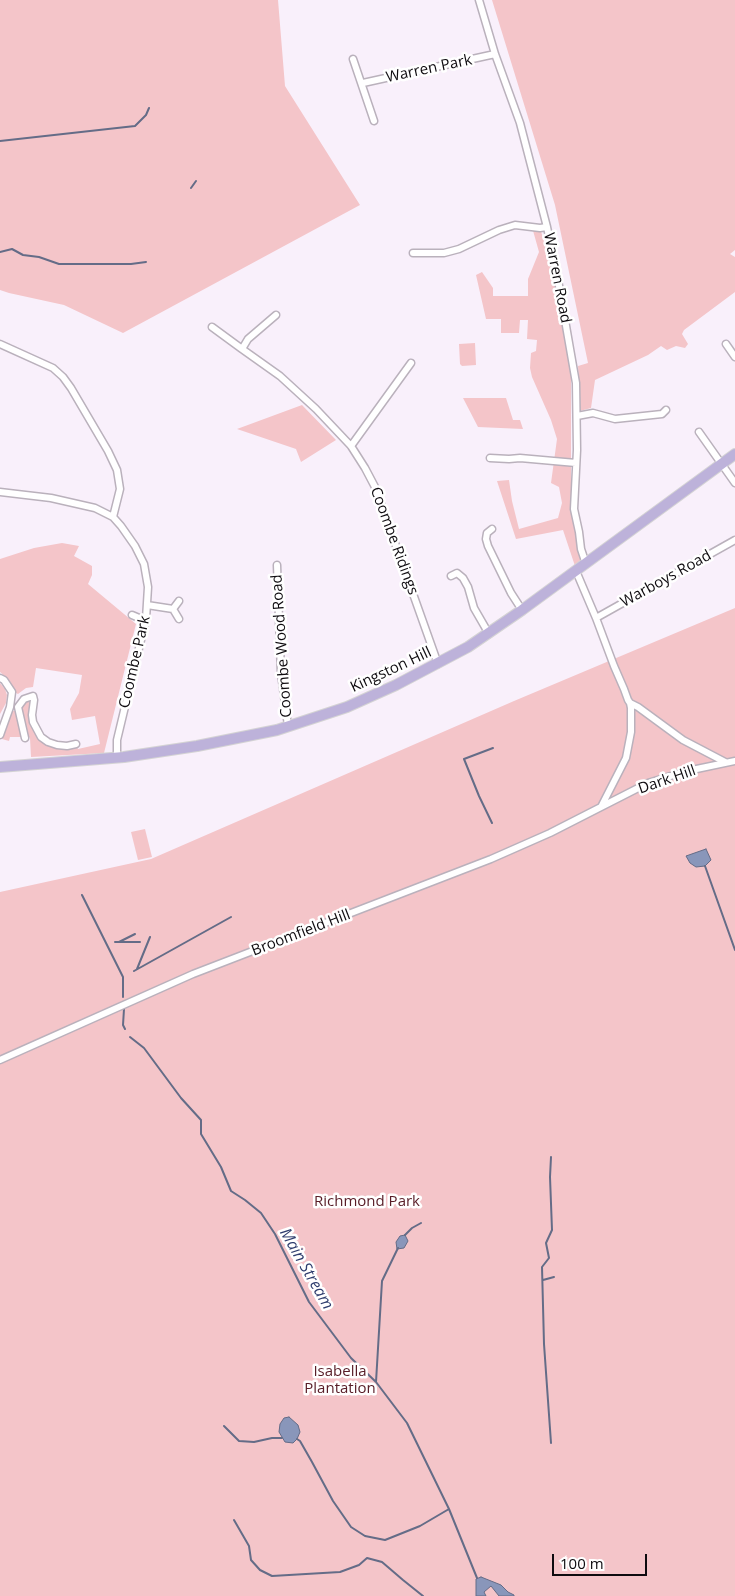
<!DOCTYPE html>
<html>
<head>
<meta charset="utf-8">
<style>
	body { margin:0 }
	#map { position:relative; width:735px; height:1596px; overflow:hidden; background:#f9f0fb; font-family:"Open Sans",sans-serif }
	canvas { display:block }
	.scale { position:absolute; left:552px; top:1554px; width:95px; height:22px; box-sizing:border-box; border:2px solid #0e0b0f; border-top:0; padding-left:6px; font-size:15px; line-height:18px; white-space:nowrap; color:#0e0b0f; -webkit-text-stroke:4px #fff; paint-order:stroke }
</style>
</head>
<body>
<div id="map">
<canvas width="735" height="1596"></canvas>
<div class="scale">100 m</div>
</div>
<script>
const ctx = document.querySelector('canvas').getContext('2d');
ctx.lineJoin = 'round';
function fillPath(path, color) { ctx.fillStyle = color; ctx.fill(path, 'evenodd'); }
const poly = rows => new Path2D(rows.map(r => 'M' + r).join(''));
function stroke(path, color, width, dash) { ctx.strokeStyle = color; ctx.lineWidth = width; ctx.lineCap = dash ? 'butt' : 'round'; ctx.setLineDash(dash || []); ctx.stroke(path); }
function write(font, color, halo, rows, align = 'center') {
  ctx.font = font + ' "Open Sans",sans-serif'; ctx.lineWidth = 5; ctx.setLineDash([]); ctx.textBaseline = 'middle'; ctx.strokeStyle = halo; ctx.fillStyle = color; for (const [text, x, y, turn = 0] of rows) {
    ctx.save(); ctx.translate(x, y); ctx.rotate((+turn || 0) * Math.PI / 180); ctx.textAlign = isNaN(turn) ? turn : align; if (halo) ctx.strokeText(text, 0, 0); ctx.fillText(text, 0, 0); ctx.restore();
  }
}
fillPath(poly([
	[0,0,278,0,285,86,360,205,123,333,64,305,9,293,0,290],
	[492,0,735,0,735,250,730,254,735,257,735,292,684,330,682,334,688,344,685,348,676,346,667,350,661,346,648,355,595,380,591,408,580,411,578,366,588,363,555,205],
	[532,227,540,228,552,268,571,376,571,508,577,531,581,561,575,566,563,530,516,539,497,481,509,480,512,501,519,529,558,518,562,503,559,487,551,483,557,439,551,420,532,377,530,368,531,353,536,351,537,340,527,339,528,320,520,320,519,333,501,333,501,319,486,319,476,275,482,272,493,288,493,296,528,296,528,279,539,252],
	[475,343,476,365,462,366,460,364,459,344],
	[463,398,506,398,513,420,520,420,523,429,478,427],
	[302,405,336,440,301,462,296,449,237,429],
	[62,543,79,546,74,556,92,566,92,575,88,584,136,624,104,753,31,757,30,738,29,737,10,737,9,741,2,739,12,711,16,711,17,715,24,703,29,700,31,701,31,715,42,740,77,746,78,749,100,744,95,716,72,720,70,709,79,693,82,675,36,668,33,687,26,688,18,694,16,693,9,680,0,672,0,559,34,548],
	[735,608,735,1596,0,1596,0,892,151,859,514,701],
	[0,683,5,689,7,695,6,703,0,714],
	[145,829,152,857,138,860,131,832]
]), '#f4c5c9');
const water = poly([
	[706,849,711,860,705,866,696,867,690,863,686,856,706,849],
	[405,1235,408,1241,404,1248,397,1249,396,1242,400,1236,405,1235],
	[289,1417,298,1425,300,1432,297,1439,293,1443,285,1442,279,1432,280,1424,284,1418,289,1417],
	[481,1577,501,1585,508,1592,514,1595,514,1596,499,1596,491,1586,484,1592,486,1596,476,1596,476,1579,481,1577]
]);
fillPath(water, '#8996ba');
stroke(water, '#646c87', 1);
stroke(poly([
	[0,141,135,126,146,115,149,108],
	[191,188,196,181],
	[0,252,12,249,23,255,39,257,59,264,131,264,146,262],
	[492,823,479,796,464,759,493,748],
	[705,866,735,950],
	[82,895,123,977,123,997],
	[115,942,140,942],
	[119,942,135,934],
	[137,969,150,937],
	[134,971,231,917],
	[124,1009,123,1025,125,1029],
	[130,1037,144,1048,181,1098,201,1120,201,1134,221,1167,231,1191,245,1200,261,1213,275,1234,309,1302,351,1358,376,1382,407,1423,449,1509,477,1578],
	[551,1157,550,1177,552,1230,546,1243,549,1258,542,1267,544,1344,551,1443],
	[405,1235,412,1228,421,1223],
	[543,1280,554,1277],
	[376,1382,382,1281,398,1248],
	[224,1426,239,1441,254,1442,272,1438,282,1438],
	[297,1439,300,1441,312,1462,333,1501,351,1527,365,1536,385,1540,420,1526,449,1509],
	[234,1520,249,1546,251,1560,260,1570,272,1576,340,1572,359,1565,367,1558,382,1562,403,1580,423,1596]
]), '#646c87', 2);
const street = poly([
	[479,0,495,54,520,123,547,227,558,280,576,383,577,450,574,509,579,532,581,549,586,564],
	[353,59,374,121],
	[363,83,495,54],
	[413,253,444,253,459,249,499,230,515,225,540,228,547,227],
	[276,315,248,339,242,349,280,376,316,409,351,446,365,468,375,487,438,664],
	[212,327,242,349],
	[0,344,53,368,63,377,71,388,108,451,117,470,120,489,113,517],
	[726,344,735,357],
	[577,416,593,413,615,419,662,414,666,410],
	[699,432,735,483],
	[351,446,411,363],
	[490,458,509,459,520,458,576,463],
	[0,492,51,498,95,508,113,517,121,526,135,546,144,564,148,587,146,619,117,740,117,757],
	[492,529,487,533,486,539,488,546,511,593,522,610],
	[277,565,281,673,288,726],
	[576,571,596,618,614,666,624,689,628,700,630,703,631,708,631,732,626,758,601,807],
	[451,576,457,573,463,578,468,587,474,608,489,634],
	[147,605,173,609,179,619],
	[173,609,179,601],
	[132,615,146,621],
	[596,618,735,540],
	[0,678,4,680,12,692,10,707,0,735],
	[630,703,638,707,683,740,725,762],
	[25,738,18,707,24,699,33,696,34,700,32,715,33,722,41,737,48,742,57,745,67,746,76,744],
	[0,1060,193,974,491,859,550,833,648,783,687,771,735,761]
]);
const primary = poly([
	[0,767,124,757,197,746,277,730,347,707,396,685,468,647,522,610,735,454]
]);
stroke(street, '#bab1bc', 9);
stroke(primary, '#d4d3d4', 12);
stroke(street, '#fff', 6);
stroke(primary, '#bdb2da', 10);
write('15px', '#0e0b0f', '#fff', [
	["Warren Park",429,69,-12],
	["Warren Road",557,278,79],
	["Coombe Ridings",394,541,70],
	["Warboys Road",666,579,-29],
	["Coombe Wood Road",282,646,-94],
	["Coombe Park",135,662,-77],
	["Kingston Hill",391,670,-25],
	["Dark Hill",667,780,-19],
	["Broomfield Hill",301,933,-21]
]);
write('15px', '#581d27', '#fff', [
	["Richmond Park",367,1202],
	["Isabella",340,1372],
	["Plantation",340,1389]
]);
write('italic 16px', '#2f3d6e', '#fff', [
	["Main Stream",306,1269,60]
]);
</script>
</body>
</html>
